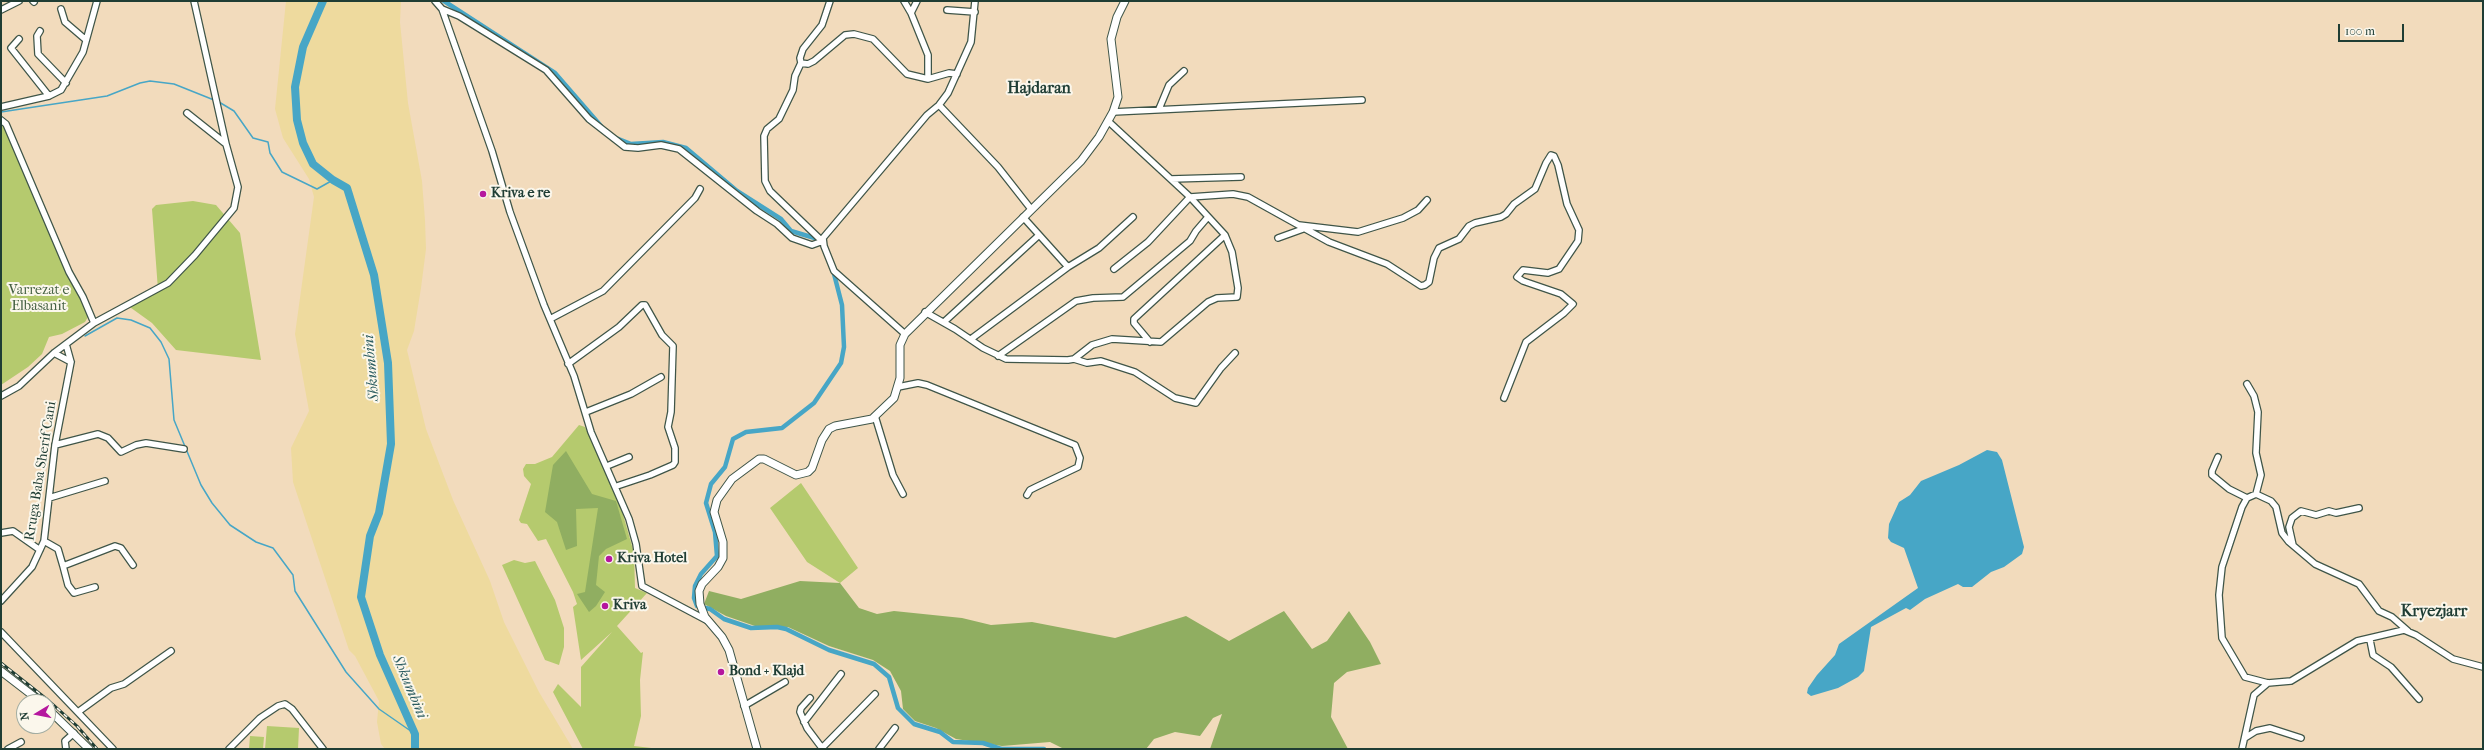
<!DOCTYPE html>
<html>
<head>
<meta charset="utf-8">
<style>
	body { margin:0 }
	#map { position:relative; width:2484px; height:750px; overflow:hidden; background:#f2dbbc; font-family:"IM FELL French Canon",serif }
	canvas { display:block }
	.frame { position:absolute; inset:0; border:2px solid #1f3d34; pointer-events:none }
	.north { position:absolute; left:16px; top:694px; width:40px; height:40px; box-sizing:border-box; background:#fbf7ec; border:1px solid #a3ada2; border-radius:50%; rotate:260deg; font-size:11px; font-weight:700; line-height:16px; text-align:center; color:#1f3d34 }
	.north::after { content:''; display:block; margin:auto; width:14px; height:18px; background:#b5179e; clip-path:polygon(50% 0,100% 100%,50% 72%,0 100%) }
	.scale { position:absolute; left:2338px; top:24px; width:66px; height:18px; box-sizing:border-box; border:2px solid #1f3d34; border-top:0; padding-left:5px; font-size:12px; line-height:14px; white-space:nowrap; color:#1f3d34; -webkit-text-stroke:3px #fbf7ec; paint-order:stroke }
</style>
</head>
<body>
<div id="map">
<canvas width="2484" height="750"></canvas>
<div class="frame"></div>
<div class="north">N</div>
<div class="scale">100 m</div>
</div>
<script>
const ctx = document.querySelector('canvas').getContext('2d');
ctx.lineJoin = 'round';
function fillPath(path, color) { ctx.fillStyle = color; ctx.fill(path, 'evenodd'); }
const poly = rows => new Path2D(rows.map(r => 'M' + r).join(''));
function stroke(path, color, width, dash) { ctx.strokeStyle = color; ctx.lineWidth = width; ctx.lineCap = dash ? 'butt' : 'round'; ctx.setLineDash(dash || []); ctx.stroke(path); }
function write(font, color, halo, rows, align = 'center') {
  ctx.font = font + ' "IM FELL French Canon",serif'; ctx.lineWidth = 4; ctx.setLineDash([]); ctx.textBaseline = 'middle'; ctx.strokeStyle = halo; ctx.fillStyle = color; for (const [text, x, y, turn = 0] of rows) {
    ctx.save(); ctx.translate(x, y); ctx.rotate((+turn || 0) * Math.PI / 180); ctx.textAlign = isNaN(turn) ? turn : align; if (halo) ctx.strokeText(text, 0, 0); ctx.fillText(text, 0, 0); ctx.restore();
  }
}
fillPath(poly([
	[1,122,3,122,85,304,88,317,85,322,62,334,49,337,42,354,28,367,1,385],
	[193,201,216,205,240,233,261,360,176,350,152,323,127,305,158,290,152,209,156,205],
	[579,425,585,427,618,497,634,553,635,588,647,593,617,626,641,653,643,652,640,680,641,716,634,746,660,749,583,749,553,692,558,684,581,707,581,667,612,632,581,660,573,607,577,604,573,592,546,539,538,541,527,524,521,523,519,520,531,484,524,476,523,469,526,464,535,464,552,457],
	[801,483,858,568,840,583,807,562,770,508],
	[514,560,525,563,535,561,555,600,564,628,564,647,559,665,545,660,502,565],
	[267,726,299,728,298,749,265,749],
	[250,736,264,737,263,749,249,749]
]), '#b5ca6e');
fillPath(poly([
	[566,451,592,494,616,501,627,539,606,549,599,556,596,585,605,592,596,606,589,612,577,594,585,592,598,508,576,509,577,546,566,550,557,522,545,512,553,465],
	[800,581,840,583,859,608,877,614,894,611,962,618,991,625,1032,622,1115,638,1186,616,1229,641,1284,611,1312,649,1327,641,1349,611,1370,642,1381,664,1347,672,1334,683,1331,717,1348,749,1210,749,1222,714,1213,718,1200,736,1175,732,1154,739,1146,749,1064,749,1050,742,1002,746,956,739,936,728,915,721,903,709,901,691,890,671,873,660,829,646,788,627,755,626,726,616,704,604,709,591,741,599]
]), '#90ae61');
fillPath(poly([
	[286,1,401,1,400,22,408,103,422,181,425,220,426,249,421,288,414,331,407,350,426,429,453,500,490,581,504,622,539,692,573,749,385,749,381,744,377,722,379,701,355,656,349,650,293,482,291,448,309,411,295,334,314,197,309,179,283,138,275,109]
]), '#eeda9e');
fillPath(poly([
	[1987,450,1997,452,2002,460,2024,547,2022,554,2004,567,1991,572,1972,587,1963,587,1958,584,1925,599,1910,610,1906,608,1871,627,1864,671,1858,677,1838,688,1811,696,1807,693,1808,688,1817,675,1835,655,1839,644,1918,588,1904,548,1891,542,1888,538,1889,524,1899,502,1910,495,1921,481,1959,465]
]), '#47a6c6');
stroke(poly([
	[219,102,234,111,253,138,268,142,270,153,282,172,317,189,333,180],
	[1,112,107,96,140,83,150,81,174,84,214,100],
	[85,336,117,318,131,320,150,328,161,342,169,359,174,420,201,485,212,503,230,525,256,542,273,548,293,575,295,591,346,672,379,709,415,734]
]), '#47a6c6', 1.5);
stroke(poly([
	[444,1,555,73,601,126],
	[616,138,631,144,663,142,686,148,737,191,781,219,791,231,818,239],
	[833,270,842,305,844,347,841,363,814,403,782,428,746,432,733,439,725,467,711,484,706,503,715,532,717,556,701,574,695,586,694,598,697,606,710,609,724,619,751,628,777,627,786,629,829,650,874,664,889,677,898,708,914,724,940,732,953,742,983,743,1001,749],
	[1002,749,1044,749]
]), '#47a6c6', 4.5);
stroke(poly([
	[323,1,303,47,295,87,297,120,303,143,313,164,333,180,347,188,374,275,388,363,391,444,379,513,370,536,361,597,380,655,415,734,415,749]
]), '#47a6c6', 8);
const minor = poly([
	[33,1,34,2],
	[194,1,226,144],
	[435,1,442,9,492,151,510,212,544,305,574,376,591,432,629,519,636,544,642,586,708,621],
	[830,1,822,25,803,49,800,58,801,63,808,64,814,61,845,35,854,34,873,39,907,74,928,79,949,73,957,74],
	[904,1,911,13],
	[917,1,911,13,928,55,928,79],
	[61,9,65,22,86,40],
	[442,9,459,16,546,70,589,119,625,147,638,148,661,145,679,149,757,211,777,224,792,238,812,245,823,241],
	[1,10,19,1],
	[947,10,975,12],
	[40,31,37,36,38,54,66,83],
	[19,39,11,48,49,96],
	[801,63,795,76,793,90,779,119,767,129,764,136,765,181,770,191,822,241],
	[939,105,998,167,1031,209],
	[1,107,49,96,61,90,83,52,97,1],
	[1159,109,1169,85,1184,71],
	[1113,112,1362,100],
	[1,120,6,124,69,272,83,297,94,323],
	[1171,179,1241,177],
	[1299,225,1358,232,1403,218,1418,210,1427,200],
	[1278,238,1303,229],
	[1068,267,1099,248,1133,217],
	[1114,269,1148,242,1190,197,1233,194,1248,197,1329,242,1387,264,1421,286,1425,285,1429,282,1434,258,1439,248,1459,239,1469,226,1475,223,1501,217,1506,214,1514,204,1535,189,1546,163,1551,155,1554,156,1558,165,1567,204,1579,230,1578,241,1559,269,1548,273,1523,270,1517,277,1523,281,1561,294,1573,304,1564,313,1526,342,1504,398],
	[925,312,955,329,983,348,1006,359,1068,360,1074,359,1092,345,1112,339,1161,342,1208,302,1217,298,1237,297,1238,288,1232,252,1225,235,1190,197,1108,121],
	[550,319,603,291,695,198,700,189],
	[944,322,1038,236],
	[905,334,834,271,824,246,823,238,927,115,939,105,948,93,971,42,975,1],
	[971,339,1068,267,1023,217],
	[1150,342,1134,323,1134,319,1225,235],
	[54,353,71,362],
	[998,356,1076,301,1093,298,1123,297,1190,241,1196,231,1208,217],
	[1074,359,1087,363,1101,361,1135,372,1175,398,1196,403,1221,368,1235,353],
	[568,364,619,327,642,305,645,305,662,335,673,346,671,412,668,427,675,448,675,462,673,465,650,475,617,486],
	[2247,384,2254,396,2258,412,2256,453,2261,475,2256,494],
	[898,387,918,383,927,385,1075,445,1080,458,1078,467,1036,487,1030,490,1027,495],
	[1,396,19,386,54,353,94,323,168,283,195,255,234,208,238,187,226,144,187,113],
	[586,412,631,394,661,377],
	[875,416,893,475,903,494],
	[55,445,98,434,108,438,121,452,136,445,146,443,184,449],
	[2218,457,2212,471,2212,475,2229,489,2247,498],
	[607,466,629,457],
	[49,498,105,481],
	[1,533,13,531,40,550],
	[44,541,58,549,63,566,115,546,121,548,133,565],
	[2293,545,2289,527,2292,518,2301,511,2316,515,2329,511,2336,513,2359,508],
	[63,566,68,585,74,593,95,587],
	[1,601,32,567,44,541,55,445,71,362,66,344],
	[2408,631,2392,617,2379,611,2359,584,2315,564,2289,542,2282,533,2276,507,2271,501,2256,494,2247,498,2242,507,2222,567,2219,595,2222,638,2245,677,2268,683,2291,681,2357,641,2404,630,2416,635,2453,659,2483,667],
	[1,632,113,749],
	[2370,640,2373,655,2391,667,2419,699],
	[810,698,801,708,800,712,807,728,822,748],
	[744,706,785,682],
	[78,712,111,688,124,684,171,651],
	[804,722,841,674],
	[2245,738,2256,731,2270,728,2301,738],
	[8,749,21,742],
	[66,749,65,741,74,733],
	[229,749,260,718,278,706,285,704,292,709,323,749],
	[821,749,875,694],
	[879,749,895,728],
	[2242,749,2254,695,2268,683]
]);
const major = poly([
	[1,671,41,702],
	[48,709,89,749],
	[757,749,729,650,722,637,705,617,700,604,699,591,702,584,718,567,723,558,723,542,714,512,717,500,732,479,759,459,764,459,796,475,808,472,812,468,822,440,829,429,835,426,872,419,894,398,900,378,900,345,905,334,1081,161,1099,137,1113,112,1118,97,1111,39,1117,17,1125,1]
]);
stroke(minor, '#3f5548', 8);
stroke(major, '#3f5548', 9);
stroke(minor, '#fff', 5.5);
stroke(major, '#fff', 7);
const rail = poly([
	[1,663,49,701,77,726,97,749]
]);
stroke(rail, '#1f3d34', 3);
stroke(rail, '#fbf7ec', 1.5, [4.5]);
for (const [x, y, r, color] of [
	[483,194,4,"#b5179e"],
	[609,559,4,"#b5179e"],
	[605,606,4,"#b5179e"],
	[721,672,4,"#b5179e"]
]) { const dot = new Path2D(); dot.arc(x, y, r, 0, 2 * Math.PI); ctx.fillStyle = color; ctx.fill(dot); stroke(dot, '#fbf7ec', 1.5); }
write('bold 14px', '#1f3d34', '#fbf7ec', [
	["Kriva e re",491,194],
	["Kriva Hotel",617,559],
	["Kriva",613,606],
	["Bond + Klajd",729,672]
], 'left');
write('14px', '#446042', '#fbf7ec', [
	["Varrezat e",39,291],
	["Elbasanit",39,307]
]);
write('14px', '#1f3d34', '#fbf7ec', [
	["Rruga Baba Sherif Cani",41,471,-81]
]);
write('italic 15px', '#2b5c60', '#fbf7ec', [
	["Shkumbini",372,368,-95],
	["Shkumbini",409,687,67]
]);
write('bold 16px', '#1f3d34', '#fbf7ec', [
	["Hajdaran",1039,89],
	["Kryezjarr",2434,612]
]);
</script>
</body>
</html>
